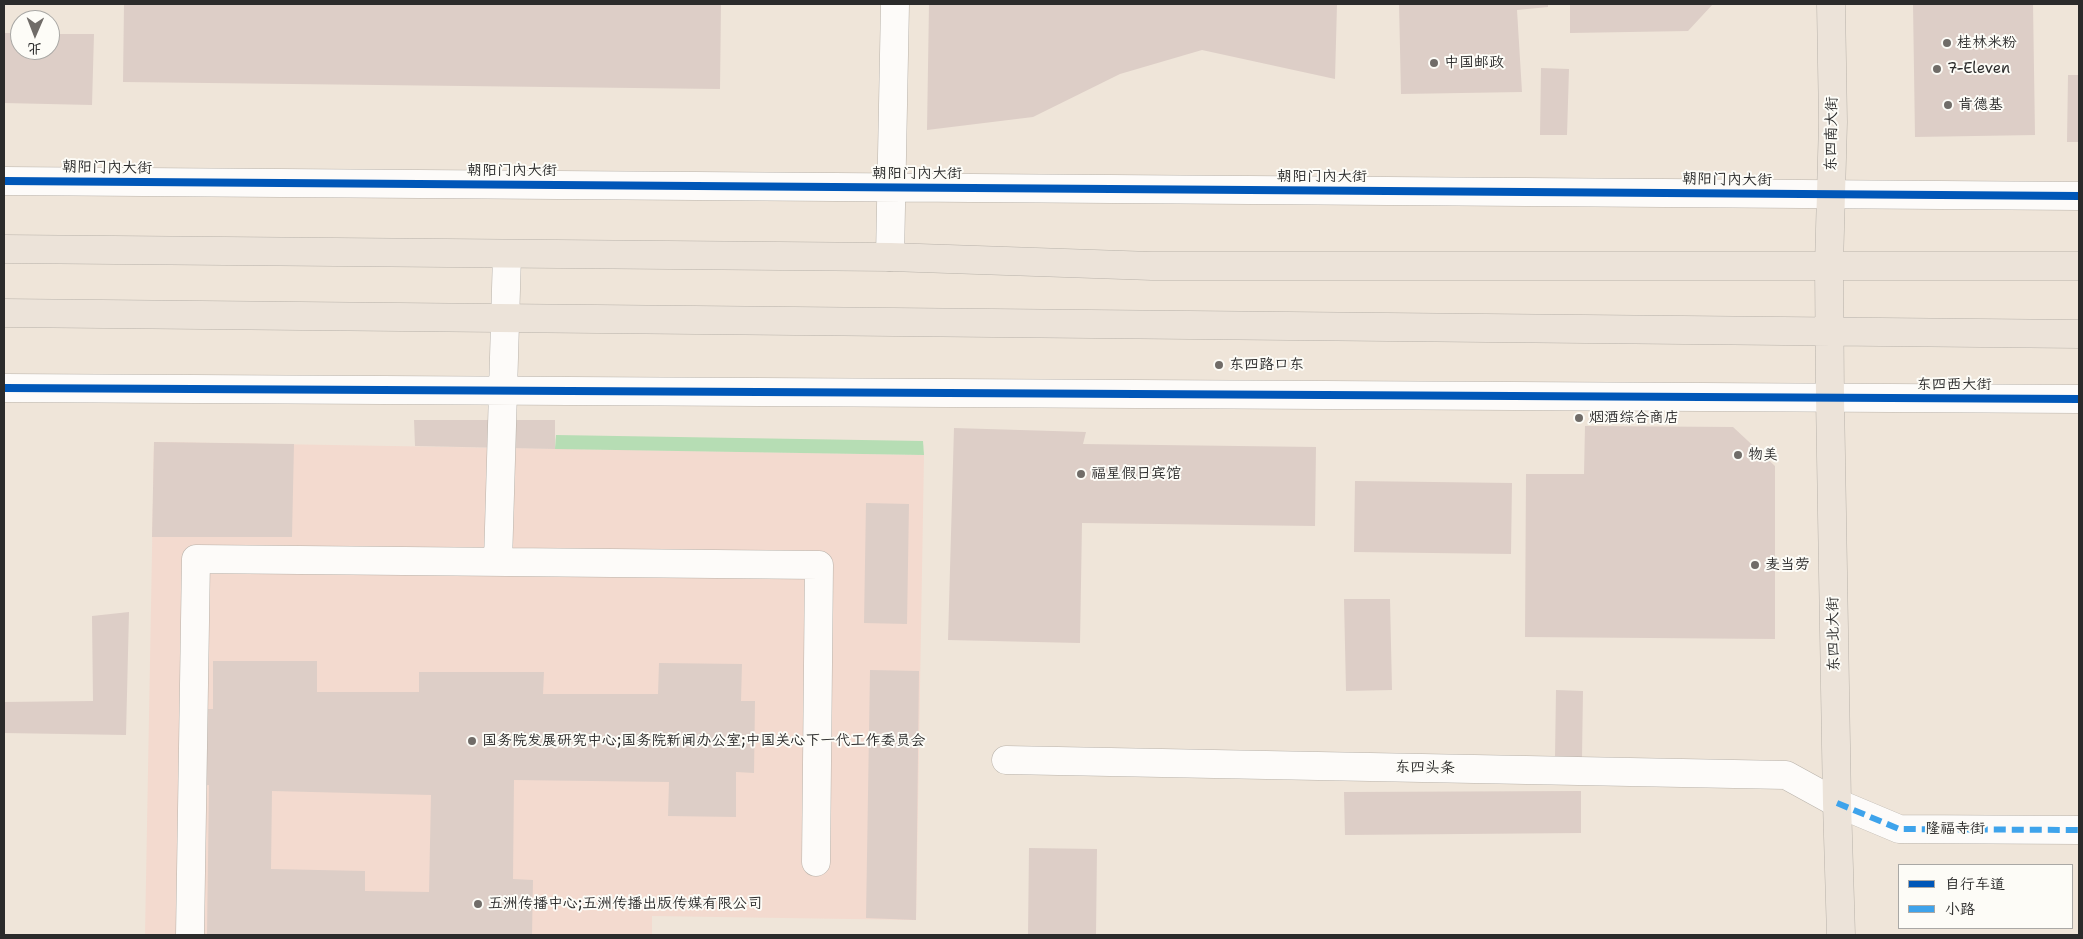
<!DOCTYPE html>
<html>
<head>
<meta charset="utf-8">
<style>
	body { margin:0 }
	#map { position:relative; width:2083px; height:939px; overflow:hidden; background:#efe5d9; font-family:"Shantell Sans","LXGW WenKai TC",sans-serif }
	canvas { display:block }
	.frame { position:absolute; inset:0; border:5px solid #2b2b2b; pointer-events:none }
	.legend { position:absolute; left:1898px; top:864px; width:175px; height:65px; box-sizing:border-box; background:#fdfcf7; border:1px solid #a9a8a5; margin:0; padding:6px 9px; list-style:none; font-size:15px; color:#2b2b2b }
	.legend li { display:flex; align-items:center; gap:10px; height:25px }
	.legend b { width:25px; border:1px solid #a9a8a5 }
	.north { position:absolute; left:10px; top:10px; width:50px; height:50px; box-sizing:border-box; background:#fdfcf7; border:1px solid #a9a8a5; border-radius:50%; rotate:181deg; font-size:14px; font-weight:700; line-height:20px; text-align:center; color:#2b2b2b }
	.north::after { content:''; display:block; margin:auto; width:18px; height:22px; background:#706c68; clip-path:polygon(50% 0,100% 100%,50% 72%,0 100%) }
</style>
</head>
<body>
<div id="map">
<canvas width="2083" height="939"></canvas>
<div class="frame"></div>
<ul class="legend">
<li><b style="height:6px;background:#0057b8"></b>自行车道</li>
<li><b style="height:6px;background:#3ea3eb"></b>小路</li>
</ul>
<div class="north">北</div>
</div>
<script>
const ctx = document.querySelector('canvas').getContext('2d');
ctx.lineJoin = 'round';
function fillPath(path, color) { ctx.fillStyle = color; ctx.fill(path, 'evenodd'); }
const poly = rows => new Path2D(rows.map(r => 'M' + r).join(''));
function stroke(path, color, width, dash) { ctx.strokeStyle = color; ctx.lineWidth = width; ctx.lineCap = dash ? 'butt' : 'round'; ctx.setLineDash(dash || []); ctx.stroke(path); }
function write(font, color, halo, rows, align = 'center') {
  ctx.font = font + ' "Shantell Sans","LXGW WenKai TC",sans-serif'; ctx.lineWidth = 4; ctx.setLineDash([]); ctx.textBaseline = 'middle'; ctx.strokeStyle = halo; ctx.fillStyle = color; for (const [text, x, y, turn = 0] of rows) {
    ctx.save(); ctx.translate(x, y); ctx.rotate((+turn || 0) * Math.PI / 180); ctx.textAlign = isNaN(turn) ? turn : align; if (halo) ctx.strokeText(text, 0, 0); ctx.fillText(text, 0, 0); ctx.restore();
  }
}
fillPath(poly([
	[154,442,924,455,916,920,652,916,652,935,145,935]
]), '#f3dacf');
fillPath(poly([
	[556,435,923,441,924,455,555,449]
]), '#b6ddb4');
fillPath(poly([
	[124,4,721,4,720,89,123,82],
	[929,4,1337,4,1335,79,1202,50,1120,74,1033,117,927,130],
	[1399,4,1548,4,1548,7,1517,10,1522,92,1401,94],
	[1570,4,1713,4,1688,31,1570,33],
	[1913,4,2033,4,2035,135,1915,137],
	[4,33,20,33,20,50,50,50,50,34,94,34,92,105,4,103],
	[1541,68,1569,69,1567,135,1540,135],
	[2068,75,2079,75,2079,142,2067,142],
	[414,420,555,420,555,449,415,446],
	[1585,426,1733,427,1775,466,1775,639,1525,637,1526,474,1584,474],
	[954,428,1086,432,1083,444,1316,447,1315,526,1082,523,1080,643,948,640],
	[154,442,294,444,292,537,152,537],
	[1355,481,1512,483,1511,554,1354,552],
	[866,503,909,504,907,624,864,623],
	[1344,599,1390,599,1392,690,1346,691],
	[129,612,126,735,4,733,4,702,93,701,92,616],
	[213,661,317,661,317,692,419,692,419,672,544,672,543,694,658,694,659,663,742,664,741,701,755,701,754,773,736,772,736,817,668,816,669,782,514,780,513,879,533,880,532,935,207,935,209,785,197,786,198,709,213,709],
	[272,791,431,795,429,892,365,891,365,871,271,869],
	[870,670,919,671,916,920,866,918],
	[1556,690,1583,691,1582,757,1555,757],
	[1581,791,1581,833,1345,835,1344,792],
	[1029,848,1097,849,1096,935,1028,935]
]), '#ddcec7');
const minor = poly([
	[4,181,2079,196],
	[890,257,895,4],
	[4,388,2079,399],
	[498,562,507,255],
	[1006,760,1786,775,1837,803,1899,829,2079,830],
	[190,935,196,559,819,565,816,862]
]);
const major = poly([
	[1831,4,1833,122,1829,265,1830,398,1837,803,1841,935],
	[4,249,890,257,1152,266,2079,266],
	[4,313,2079,334]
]);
stroke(minor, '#b8b2aa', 29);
stroke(major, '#b8b2aa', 29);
stroke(minor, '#fdfbf9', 28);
stroke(major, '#ece3d9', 28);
stroke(poly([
	[1837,803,1899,829,2079,830]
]), '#3ea3eb', 6, [12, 6]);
stroke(poly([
	[4,181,2079,196],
	[4,388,2079,399]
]), '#0057b8', 8);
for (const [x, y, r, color] of [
	[1947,43,5,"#706c68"],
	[1434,63,5,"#706c68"],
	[1937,69,5,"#706c68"],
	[1948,105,5,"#706c68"],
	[1219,365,5,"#706c68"],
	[1579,418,5,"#706c68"],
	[1738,455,5,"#706c68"],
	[1081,474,5,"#706c68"],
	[1755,565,5,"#706c68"],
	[472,741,5,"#706c68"],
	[478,904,5,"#706c68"]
]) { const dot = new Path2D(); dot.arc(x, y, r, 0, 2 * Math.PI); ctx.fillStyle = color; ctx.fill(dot); stroke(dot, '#fdfcf7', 2); }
write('15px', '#2b2b2b', '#fdfcf7', [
	["桂林米粉",1957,43],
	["中国邮政",1444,63],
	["7-Eleven",1947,69],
	["肯德基",1958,105],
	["东四路口东",1229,365],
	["烟酒综合商店",1589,418],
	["物美",1748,455],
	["福星假日宾馆",1091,474],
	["麦当劳",1765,565],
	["国务院发展研究中心;国务院新闻办公室;中国关心下一代工作委员会",482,741],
	["五洲传播中心;五洲传播出版传媒有限公司",488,904]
], 'left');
write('15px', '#2b2b2b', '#fdfcf7', [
	["东四南大街",1832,134,-89],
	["朝阳门内大街",107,168,1],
	["朝阳门内大街",512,171],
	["朝阳门内大街",917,174],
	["朝阳门内大街",1322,177],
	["朝阳门内大街",1727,180,1],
	["东四西大街",1954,385],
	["东四北大街",1834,634,-91],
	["东四头条",1425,768,1],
	["隆福寺街",1955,829]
]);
</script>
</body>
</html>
